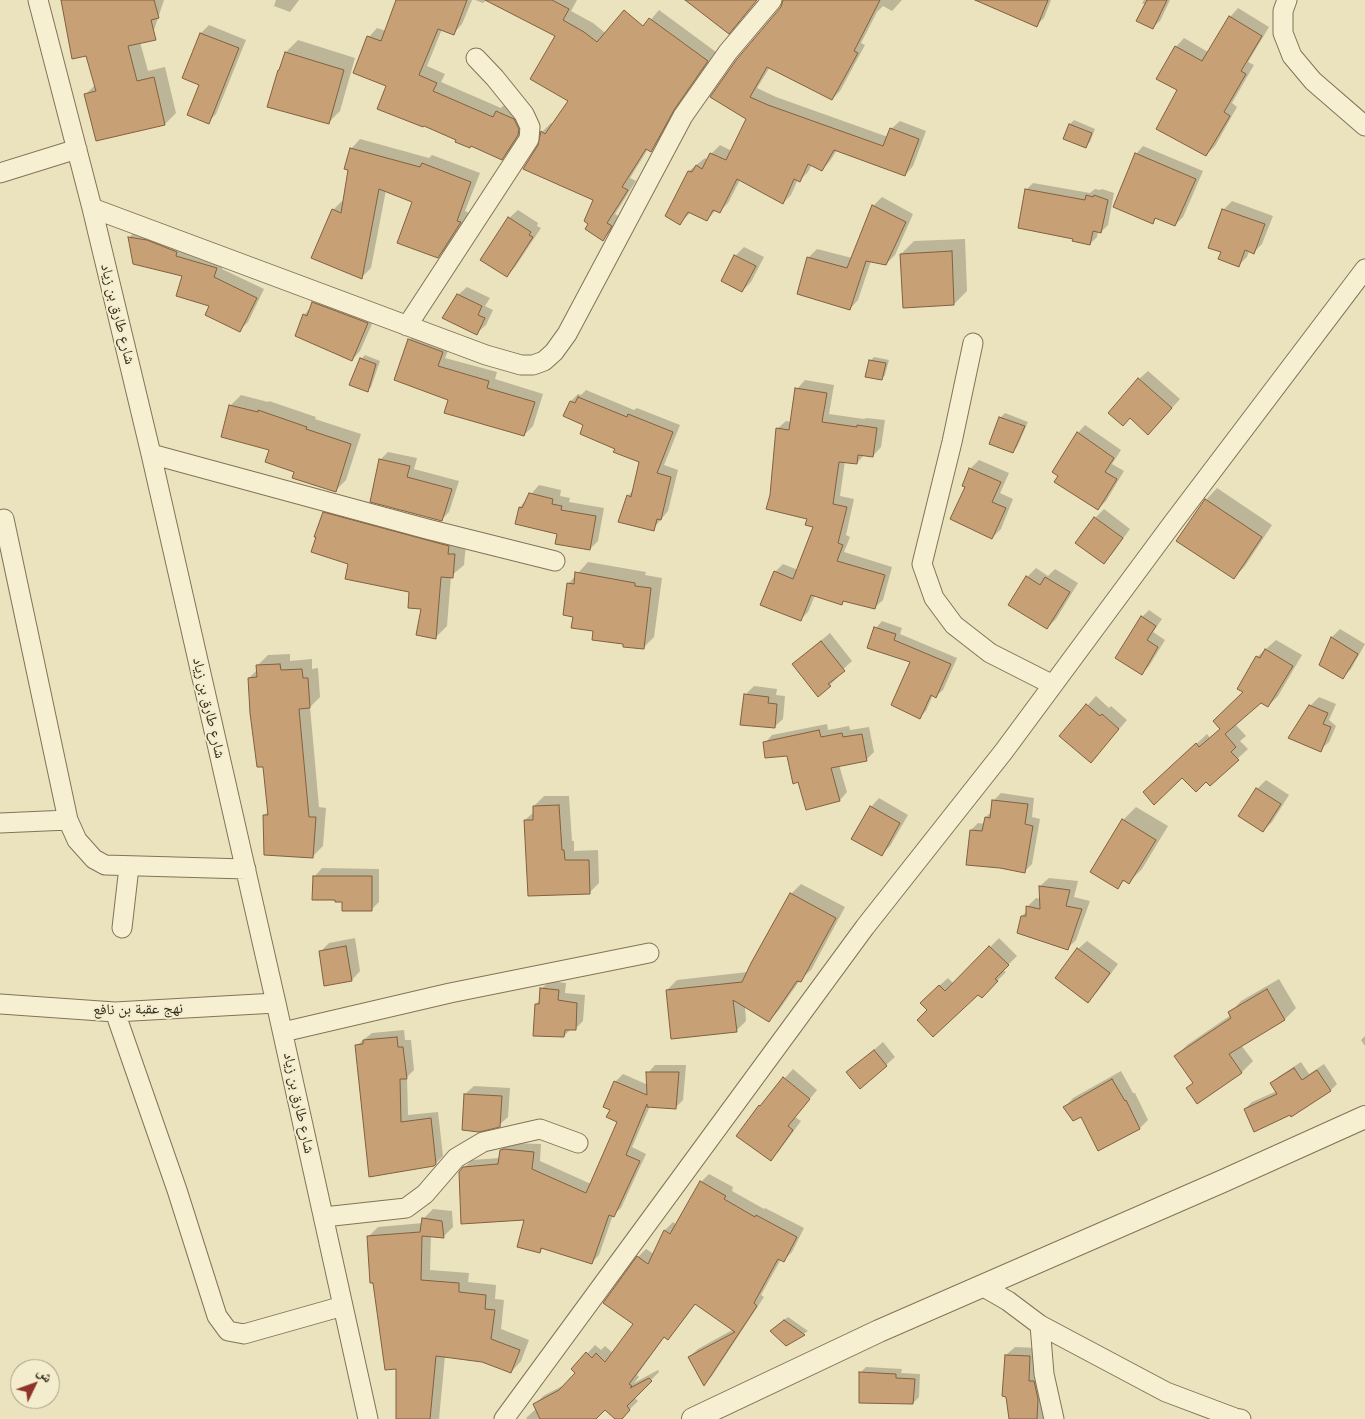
<!DOCTYPE html>
<html>
<head>
<meta charset="utf-8">
<style>
	body { margin:0 }
	#map { position:relative; width:1365px; height:1419px; overflow:hidden; background:#ebe3be; font-family:"Playfair Display","Noto Naskh Arabic",serif }
	canvas { display:block }
	.north { position:absolute; left:10px; top:1359px; width:50px; height:50px; box-sizing:border-box; background:#f3eccd; border:1px solid #a69e86; border-radius:50%; rotate:48deg; font-size:14px; font-weight:700; line-height:20px; text-align:center; color:#33291c }
	.north::after { content:''; display:block; margin:auto; width:18px; height:22px; background:#8f342a; clip-path:polygon(50% 0,100% 100%,50% 72%,0 100%) }
</style>
</head>
<body>
<div id="map">
<canvas width="1365" height="1419"></canvas>
<div class="north">ش</div>
</div>
<script>
const ctx = document.querySelector('canvas').getContext('2d');
ctx.lineJoin = 'round';
function fillPath(path, color) { ctx.fillStyle = color; ctx.fill(path, 'evenodd'); }
const poly = rows => new Path2D(rows.map(r => 'M' + r).join(''));
function stroke(path, color, width, dash) { ctx.strokeStyle = color; ctx.lineWidth = width; ctx.lineCap = dash ? 'butt' : 'round'; ctx.setLineDash(dash || []); ctx.stroke(path); }
function write(font, color, halo, rows, align = 'center') {
  ctx.font = font + ' "Playfair Display","Noto Naskh Arabic",serif'; ctx.lineWidth = 4; ctx.setLineDash([]); ctx.textBaseline = 'middle'; ctx.strokeStyle = halo; ctx.fillStyle = color; for (const [text, x, y, turn = 0] of rows) {
    ctx.save(); ctx.translate(x, y); ctx.rotate((+turn || 0) * Math.PI / 180); ctx.textAlign = isNaN(turn) ? turn : align; if (halo) ctx.strokeText(text, 0, 0); ctx.fillText(text, 0, 0); ctx.restore();
  }
}
fillPath(poly([
	[63,0,164,0,154,30,140,42,148,71,165,67,176,113,165,124,97,140,86,94,95,85,87,55],
	[276,0,299,0,290,12,274,6],
	[397,0,472,0,462,24,454,33,442,29,427,66,445,74,441,82,501,108,506,103,526,125,510,150,502,159,457,139,388,85,355,72,369,37,377,28,386,31],
	[475,0,486,0,483,3],
	[487,0,577,0,571,11,593,23,614,40,599,82,659,10,716,52,682,99,660,141,651,150,648,149,630,178,636,181,615,214,620,217,611,231,602,239,590,223,594,199,540,146,542,132,551,123,553,124,569,101,556,36],
	[784,0,902,0,892,11,883,6,877,12,861,43,865,45,840,91,832,99,770,67,757,88,776,97,888,137,891,129,900,121,926,131,913,166,905,175,837,150,830,161,822,170,812,164,808,172,800,180,798,179,791,195,783,203,740,180,728,203,720,211,716,210,707,220,691,212,680,223,689,171,705,158,708,160,711,154,720,145,732,151,748,119,712,97,782,8],
	[988,0,1051,0,1044,18,1037,25],
	[1144,0,1170,0,1160,21,1153,27,1146,5,1142,3],
	[1238,8,1269,27,1248,62,1254,65,1232,103,1237,107,1215,146,1206,155,1178,90,1176,47,1184,38,1208,52,1230,17],
	[209,25,246,40,216,114,208,122,201,33],
	[298,40,355,58,340,111,328,123,281,68,286,52],
	[1074,120,1095,129,1090,142,1086,146,1070,124],
	[360,139,429,158,432,155,480,173,465,211,469,213,447,248,437,257,414,201,386,190,371,268,362,277,333,210,342,201,344,202,351,149],
	[1143,146,1203,171,1183,217,1175,225,1158,217,1152,222,1136,154],
	[1033,183,1090,193,1095,189,1100,190,1102,189,1114,193,1108,225,1101,232,1098,231,1097,237,1090,244,1026,190],
	[882,197,913,214,895,255,886,264,871,261,858,300,850,309,809,257,817,249,852,258,873,206],
	[1232,201,1273,216,1262,244,1254,252,1249,251,1247,257,1239,265,1223,251,1223,210],
	[518,210,538,223,537,226,541,228,515,267,507,276,509,218],
	[137,229,225,260,222,269,264,289,248,322,240,330,210,306,184,275,129,238],
	[965,239,967,291,954,304,901,254,914,241],
	[744,247,764,257,751,282,742,291,735,256],
	[467,287,490,298,485,306,493,310,486,325,477,333,458,295],
	[322,294,376,315,360,351,352,360,304,315],
	[418,331,451,343,445,358,497,372,495,379,543,394,533,426,524,435,450,399,409,340],
	[365,355,380,361,371,387,367,391,361,359],
	[874,357,889,360,885,375,882,379,870,361],
	[1148,371,1180,399,1157,425,1139,379],
	[805,380,834,385,829,414,864,419,866,418,885,420,881,447,873,456,865,454,857,463,845,461,840,496,854,499,846,535,850,537,844,552,892,567,883,600,874,608,845,600,842,604,815,595,808,612,800,620,775,572,783,564,798,570,815,526,808,518,771,495,777,429,786,421,791,422,797,389],
	[586,390,634,410,637,408,680,425,664,465,678,470,668,511,653,529,628,496,633,490,640,461,616,448,585,424,571,401,578,394,581,395],
	[241,395,268,402,269,401,316,417,315,419,361,434,346,480,336,490,296,471,271,449,230,406],
	[1005,413,1028,422,1017,447,1013,451,991,443,1001,417],
	[1085,425,1121,450,1112,464,1124,471,1106,501,1098,509,1054,471,1078,433],
	[388,452,417,458,414,469,459,481,449,512,441,520,380,460],
	[979,460,1009,473,1000,493,1013,499,1001,529,992,538,967,486,970,469],
	[539,485,561,490,560,496,570,498,569,502,604,508,598,541,590,549,558,533,520,507],
	[1217,488,1272,525,1245,566,1234,578,1206,500],
	[336,502,466,543,464,565,451,576,447,626,436,637,422,608,410,591,349,563,324,513],
	[1104,509,1130,529,1112,554,1103,562,1095,518],
	[588,562,646,572,645,575,662,578,654,637,643,648,624,643,594,630,574,615,568,584],
	[1036,568,1048,576,1055,569,1078,583,1056,619,1047,628,1027,577],
	[1149,610,1162,619,1153,632,1165,640,1149,666,1142,673,1142,617],
	[882,621,902,628,900,634,957,658,943,690,936,696,933,695,926,711,919,718,912,662,876,628],
	[1340,629,1365,644,1351,669,1343,677,1321,664,1332,637],
	[830,633,852,661,837,675,838,677,830,685,793,664],
	[1276,640,1302,655,1278,696,1268,706,1260,701,1235,724,1246,736,1240,741,1248,749,1210,784,1207,780,1182,776,1155,783,1207,734,1210,738,1221,728,1244,692,1257,657],
	[290,654,290,661,312,659,312,669,318,668,320,697,310,707,319,807,326,808,323,846,313,856,264,815,269,811,264,765,249,678,258,669,258,665,268,655],
	[754,686,777,689,776,695,785,696,783,719,774,727,745,695],
	[1096,696,1109,708,1111,706,1127,720,1099,752,1061,735],
	[1319,697,1336,704,1329,720,1336,726,1329,742,1320,750,1310,706],
	[827,724,828,730,849,726,850,730,869,727,874,752,866,760,839,765,847,792,840,800,807,809,799,781,788,754,765,743,772,735],
	[1266,780,1289,795,1272,822,1263,831,1240,816,1257,789],
	[1001,793,1034,798,1032,817,1040,819,1032,864,1024,872,1001,867,971,830,978,823,985,824,986,817,992,811,993,801],
	[544,796,569,796,572,841,574,841,574,851,598,850,599,883,589,893,525,820,534,812,534,806],
	[879,798,908,815,890,846,881,855,871,807],
	[1136,807,1168,826,1142,869,1129,882,1125,880,1117,888,1123,820],
	[322,868,379,869,379,902,371,910,336,898,314,877],
	[1049,878,1078,881,1074,897,1090,901,1076,940,1068,948,1022,916,1027,911,1027,907,1036,898,1041,899,1040,886],
	[801,884,845,907,811,970,800,980,779,1010,769,1021,745,1006,746,1021,736,1031,667,990,677,980,748,972,791,894],
	[355,938,360,971,352,980,320,952,329,943],
	[999,938,1017,956,1003,970,1006,972,982,996,978,993,929,1010,930,994,948,978,954,984],
	[1087,941,1118,964,1097,992,1088,1001,1078,949],
	[1279,979,1296,1008,1285,1019,1241,1045,1253,1061,1242,1072,1197,1102,1194,1082,1176,1056,1187,1045,1231,1015,1230,1013,1241,1001],
	[550,981,566,983,565,993,585,995,583,1021,575,1029,571,1029,564,1036,536,1004,540,1000,541,989],
	[404,1030,405,1040,411,1040,414,1070,407,1077,408,1115,438,1112,443,1156,434,1165,370,1175,356,1046,372,1033],
	[1365,1036,1365,1046,1361,1040],
	[883,1042,895,1057,886,1065,848,1072],
	[1301,1062,1309,1074,1324,1064,1337,1084,1331,1090,1292,1115,1245,1109,1252,1102,1277,1091,1272,1083,1278,1077],
	[655,1065,686,1065,683,1100,675,1108,650,1106,632,1147,646,1154,621,1208,613,1215,599,1255,592,1262,544,1247,540,1252,526,1219,464,1168,472,1160,500,1158,501,1150,509,1143,541,1144,540,1161,591,1184,619,1121,611,1109,615,1082,623,1074,648,1085,648,1073],
	[793,1069,817,1090,795,1117,801,1121,779,1151,771,1160,760,1106],
	[1121,1071,1133,1093,1135,1093,1148,1120,1140,1128,1099,1149,1082,1115,1065,1107,1073,1098],
	[474,1086,510,1088,508,1117,499,1125,465,1094],
	[709,1174,733,1187,732,1191,764,1209,765,1208,804,1228,792,1252,784,1260,781,1259,761,1295,764,1297,712,1376,704,1384,689,1357,698,1349,734,1329,696,1303,676,1330,665,1336,637,1375,639,1377,634,1383,658,1370,659,1372,634,1397,638,1401,620,1419,617,1419,605,1408,594,1419,527,1419,526,1418,537,1408,535,1405,543,1396,568,1383,577,1373,573,1369,595,1345,601,1350,605,1346,613,1353,635,1324,638,1257,646,1249,654,1254,665,1230,673,1222,677,1225,701,1182],
	[433,1209,452,1211,453,1227,443,1237,431,1235,430,1270,469,1273,468,1282,496,1285,495,1299,504,1300,501,1329,529,1340,521,1361,511,1372,483,1361,445,1356,439,1419,397,1419,397,1367,368,1237,378,1227,423,1223,423,1219],
	[788,1317,808,1331,786,1345,775,1327],
	[1015,1347,1038,1348,1052,1419,1011,1419,1006,1355],
	[866,1367,902,1369,901,1373,920,1374,919,1397,913,1403,860,1373]
]), '#0003');
const building = poly([
	[61,0,154,0,159,18,151,20,156,40,128,46,137,81,154,77,165,125,96,141,84,94,96,91,86,56,72,59,61,0],
	[396,0,467,0,454,35,438,29,419,75,437,83,433,91,493,117,496,111,514,119,519,129,518,135,502,160,471,146,470,148,455,142,456,140,424,126,423,127,377,109,386,86,353,73,367,36,381,41,396,0],
	[485,0,552,0,569,9,563,20,584,32,597,42,624,10,643,26,649,18,708,61,674,110,651,152,646,149,622,187,628,190,607,223,612,226,603,241,585,229,588,224,584,221,593,200,523,169,538,145,541,131,545,134,568,101,530,79,555,36,485,0],
	[685,0,757,0,729,34,685,0],
	[783,0,880,0,854,51,858,53,832,100,767,67,750,97,768,105,883,146,890,128,919,139,905,176,834,150,822,171,808,164,800,182,794,179,783,204,737,179,720,213,713,210,707,221,688,212,680,225,665,216,688,171,692,172,696,165,702,169,710,153,726,160,746,119,710,97,737,59,781,7,783,0],
	[975,0,1048,0,1037,27,975,0],
	[1147,0,1167,0,1153,29,1136,21,1147,0],
	[1229,16,1262,36,1241,71,1246,74,1224,112,1230,116,1206,156,1156,129,1177,90,1156,79,1175,46,1202,61,1229,16],
	[200,33,239,48,209,124,187,115,199,85,182,78,200,33],
	[285,52,344,70,329,124,267,107,278,70,279,70,285,52],
	[1069,124,1092,133,1086,148,1063,139,1069,124],
	[350,148,420,167,422,163,471,182,457,221,461,222,438,258,397,243,412,202,379,189,362,279,311,258,332,209,341,213,348,170,344,169,350,148],
	[1135,153,1196,179,1175,226,1155,218,1153,224,1113,207,1135,153],
	[1025,189,1085,200,1086,195,1093,197,1094,195,1108,200,1101,233,1093,231,1090,245,1072,241,1073,239,1018,228,1025,189],
	[872,205,906,222,886,265,866,261,850,310,797,294,807,257,847,268,872,205],
	[1222,209,1265,224,1254,254,1245,250,1239,267,1218,259,1221,252,1208,248,1222,209],
	[508,217,531,232,529,235,533,237,507,277,480,260,508,217],
	[128,237,147,240,177,252,176,256,217,268,214,277,257,298,240,332,205,315,209,306,176,296,182,276,133,264,128,237],
	[952,251,954,305,903,308,900,254,952,251],
	[734,255,756,266,742,292,721,281,734,255],
	[457,294,482,306,478,315,485,318,477,335,442,318,457,294],
	[312,302,368,323,352,361,295,336,303,314,307,316,312,302],
	[408,339,443,352,438,366,489,381,487,388,535,402,524,436,444,413,448,400,394,380,408,339],
	[360,358,376,364,368,392,349,385,360,358],
	[869,360,886,363,882,380,865,377,869,360],
	[1138,378,1172,408,1148,435,1130,418,1123,426,1108,413,1138,378],
	[795,388,827,393,822,422,857,427,857,425,877,428,873,457,858,455,857,464,839,462,833,504,847,507,838,543,843,545,837,561,885,575,875,609,843,601,842,605,811,595,801,621,760,605,774,571,793,579,813,527,805,525,807,519,766,509,770,495,776,428,789,430,795,388],
	[578,397,627,417,628,414,673,432,657,473,671,477,661,520,657,519,654,531,618,522,627,495,631,497,639,462,613,452,615,449,580,434,583,425,563,416,570,401,575,403,578,397],
	[229,405,258,412,258,410,307,427,306,429,351,444,336,492,292,478,294,472,265,462,269,450,221,437,229,405],
	[999,417,1025,426,1013,453,989,444,999,417],
	[1077,432,1114,458,1105,472,1117,479,1098,510,1054,482,1058,476,1052,472,1077,432],
	[379,459,410,466,407,477,452,489,442,521,370,502,379,459],
	[969,468,1001,482,992,502,1006,508,992,539,950,519,965,487,962,486,969,468],
	[529,493,553,499,552,504,562,506,561,510,596,516,590,550,555,544,557,534,515,524,519,507,522,508,529,493],
	[1205,499,1262,537,1234,579,1176,541,1205,499],
	[323,512,449,546,448,554,455,554,453,578,441,577,436,639,416,635,421,609,408,608,409,592,345,579,348,564,311,552,316,537,314,537,323,512],
	[1094,517,1123,538,1104,564,1075,543,1094,517],
	[575,572,635,583,635,586,651,588,644,649,623,647,623,644,592,640,593,631,571,628,573,617,563,615,567,583,574,584,575,572],
	[1026,576,1040,585,1045,577,1070,592,1047,629,1008,605,1026,576],
	[1141,616,1156,626,1147,640,1158,647,1142,675,1115,658,1141,616],
	[874,627,896,634,894,640,951,664,936,698,931,695,920,719,891,705,910,662,867,648,874,627],
	[1331,637,1358,654,1343,679,1319,665,1331,637],
	[821,641,845,671,828,684,831,686,818,697,792,664,821,641],
	[1265,649,1293,666,1268,707,1261,703,1225,734,1236,747,1231,752,1239,760,1210,786,1206,782,1196,792,1182,778,1154,805,1143,792,1196,743,1199,747,1220,729,1213,721,1243,692,1237,689,1256,656,1260,658,1265,649],
	[280,664,281,670,302,669,303,678,308,678,310,708,299,709,309,817,316,817,313,858,264,855,263,815,268,815,263,767,257,767,250,713,248,678,257,677,256,665,280,664],
	[744,694,769,697,768,703,777,704,775,728,740,725,744,694],
	[1086,704,1100,716,1102,714,1119,729,1091,763,1059,736,1086,704],
	[1309,705,1328,713,1323,724,1331,727,1321,752,1288,738,1309,705],
	[819,730,821,737,842,733,843,737,862,734,867,761,831,768,840,801,806,810,798,782,793,784,787,756,765,758,763,742,819,730],
	[1256,788,1281,804,1263,832,1238,816,1256,788],
	[992,800,1028,804,1025,824,1033,826,1025,873,1000,868,966,865,970,830,982,831,985,817,990,818,992,800],
	[559,805,562,850,564,850,565,860,589,860,590,894,528,896,524,820,533,820,533,806,559,805],
	[870,806,900,823,882,856,851,839,870,806],
	[1122,819,1156,840,1129,884,1123,880,1118,889,1090,872,1122,819],
	[313,876,372,876,372,911,342,911,342,902,335,902,335,900,312,900,313,876],
	[1039,886,1070,890,1066,906,1082,909,1068,950,1017,933,1021,916,1026,916,1026,906,1040,909,1039,886],
	[790,893,836,918,801,982,797,981,769,1022,733,1000,737,1032,671,1039,666,990,742,982,751,963,790,893],
	[346,946,352,981,324,986,319,951,346,946],
	[989,946,1009,965,995,979,998,981,982,998,978,995,933,1037,917,1020,927,1010,920,1003,939,985,945,991,989,946],
	[1077,948,1110,973,1088,1003,1055,978,1077,948],
	[540,988,559,990,558,1000,577,1003,576,1030,565,1030,564,1037,533,1036,535,1004,539,1004,540,988],
	[1267,989,1285,1020,1229,1054,1242,1073,1197,1104,1186,1088,1193,1083,1174,1056,1231,1018,1228,1012,1267,989],
	[397,1037,398,1047,403,1047,407,1079,400,1079,401,1122,431,1118,436,1164,434,1166,369,1177,355,1045,363,1044,363,1040,397,1037],
	[874,1050,887,1066,860,1089,846,1072,874,1050],
	[1294,1068,1302,1080,1317,1070,1331,1091,1291,1117,1290,1115,1254,1132,1244,1109,1277,1094,1270,1083,1294,1068],
	[646,1072,679,1072,676,1109,647,1107,647,1104,626,1155,640,1161,614,1217,609,1215,592,1264,541,1248,540,1253,517,1247,524,1220,461,1224,459,1172,463,1167,498,1164,500,1150,504,1149,534,1152,532,1169,586,1193,617,1122,606,1117,610,1110,603,1107,614,1081,647,1095,646,1072],
	[783,1077,810,1099,788,1126,793,1130,771,1161,736,1136,759,1105,760,1106,783,1077],
	[1112,1079,1125,1101,1126,1100,1140,1129,1098,1151,1081,1117,1073,1121,1063,1107,1112,1079],
	[464,1094,502,1096,500,1127,479,1132,462,1130,464,1094],
	[700,1181,726,1196,724,1199,755,1217,756,1215,797,1237,784,1262,778,1259,754,1303,757,1306,704,1386,688,1357,735,1332,695,1304,668,1340,664,1337,629,1384,632,1386,630,1388,649,1378,652,1381,627,1406,630,1410,622,1419,615,1419,605,1410,596,1419,540,1419,533,1404,559,1390,575,1373,571,1369,586,1352,592,1358,596,1353,605,1362,633,1324,603,1303,637,1256,648,1264,664,1230,670,1234,700,1181],
	[422,1218,442,1221,444,1238,422,1236,421,1280,459,1283,459,1292,486,1295,485,1309,495,1310,491,1339,520,1350,511,1373,482,1362,436,1356,430,1419,396,1419,396,1369,385,1370,373,1283,370,1283,367,1236,420,1232,422,1218],
	[784,1320,805,1335,786,1346,770,1331,784,1320],
	[1005,1355,1030,1356,1029,1381,1034,1381,1038,1399,1037,1419,1009,1419,1006,1397,1002,1396,1005,1355],
	[859,1372,896,1374,896,1378,915,1379,913,1404,859,1403,859,1372]
]);
fillPath(building, '#c8a075');
stroke(building, '#81603f', 1);
const minor = poly([
	[38,0,92,208,151,454,276,1003,368,1419],
	[1287,0,1283,11,1283,33,1292,56,1313,81,1365,126],
	[0,173,77,149],
	[92,208,486,355,521,365,533,365,544,361,554,352,567,334,683,116,728,52,772,0],
	[407,326,529,139,530,127,524,114,495,78,476,58],
	[973,343,952,442,922,564,934,598,954,625,990,653,1053,685],
	[151,454,427,529,555,561],
	[4,519,68,820,77,840,94,859,105,865,246,869],
	[0,823,68,820],
	[122,928,129,867],
	[0,1004,115,1012,276,1003],
	[115,1012,177,1190,217,1316,228,1331,244,1334,343,1306],
	[283,1032,450,993,649,953],
	[324,1217,406,1208,425,1194,456,1158,483,1142,540,1129,578,1143],
	[982,1286,1008,1301,1040,1325,1166,1392,1235,1418,1241,1419],
	[1040,1325,1044,1374,1054,1419],
	[504,1419,865,927,1004,751,1172,524,1365,269]
]);
const tertiary = poly([
	[693,1419,879,1331,1223,1181,1365,1117]
]);
stroke(minor, '#837358', 21);
stroke(tertiary, '#837358', 24);
stroke(minor, '#f7efd1', 19);
stroke(tertiary, '#f7efd1', 22);
write('15px', '#33291c', '#f3eccd', [
	["شارع طارق بن زياد",118,314,76],
	["شارع طارق بن زياد",209,708,77],
	["نهج عقبة بن نافع",138,1009,-1],
	["شارع طارق بن زياد",299,1103,78]
]);
</script>
</body>
</html>
